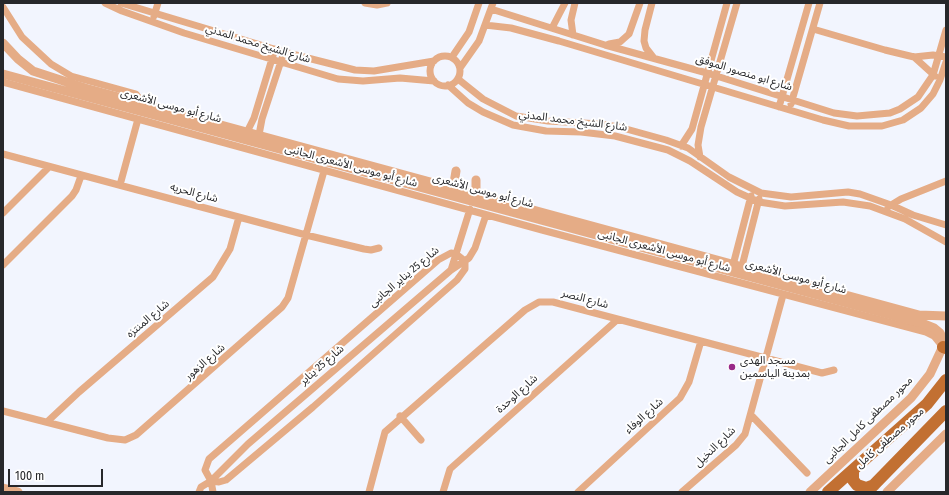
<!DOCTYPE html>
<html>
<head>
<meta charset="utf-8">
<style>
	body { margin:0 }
	#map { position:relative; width:949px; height:495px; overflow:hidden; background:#f2f5fe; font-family:"Fira Sans Condensed",sans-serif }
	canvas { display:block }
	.frame { position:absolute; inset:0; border:4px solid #27282b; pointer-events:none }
	.scale { position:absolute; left:8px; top:469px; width:95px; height:18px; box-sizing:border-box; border:2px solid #27282b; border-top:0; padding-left:5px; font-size:12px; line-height:14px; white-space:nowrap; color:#27282b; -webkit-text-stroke:3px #fff; paint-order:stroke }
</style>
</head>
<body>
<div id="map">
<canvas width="949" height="495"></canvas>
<div class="frame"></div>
<div class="scale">100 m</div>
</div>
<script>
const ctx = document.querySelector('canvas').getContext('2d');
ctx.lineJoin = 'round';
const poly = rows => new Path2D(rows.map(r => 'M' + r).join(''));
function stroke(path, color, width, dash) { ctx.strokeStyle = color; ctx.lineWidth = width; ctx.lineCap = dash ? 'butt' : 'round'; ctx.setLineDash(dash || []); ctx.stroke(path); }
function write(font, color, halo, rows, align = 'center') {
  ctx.font = font + ' "Fira Sans Condensed","Noto Sans Arabic",sans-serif'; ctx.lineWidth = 4; ctx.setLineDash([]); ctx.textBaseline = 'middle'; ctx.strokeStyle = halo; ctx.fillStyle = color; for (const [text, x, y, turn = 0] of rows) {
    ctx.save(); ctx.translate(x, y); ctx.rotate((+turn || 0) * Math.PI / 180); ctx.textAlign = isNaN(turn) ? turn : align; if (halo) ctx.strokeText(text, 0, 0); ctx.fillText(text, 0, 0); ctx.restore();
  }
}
stroke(poly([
	[105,3,122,11,184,33,338,79,363,81,400,78,434,81],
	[121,3,284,52,355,70,374,71,434,61],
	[365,3,377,5,387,3],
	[652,3,645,30,644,41,646,48,653,57],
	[3,7,22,37,51,64,71,76,136,94,139,98,139,103],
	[491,9,605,45,707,73,834,113,857,116,890,113,900,109,918,97,933,75,946,30],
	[154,16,158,3],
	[485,25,511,28,559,41,823,120,849,126,882,126,903,120,921,108,933,94,940,80,946,62],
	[552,28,565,3],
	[813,29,885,50,914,57,933,55,946,57],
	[573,35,571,20,575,3],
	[609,44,620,42,629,34,640,3],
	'430 71a15 15 0 1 1 30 0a15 15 0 1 1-30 0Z',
	[452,57,469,32,479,3],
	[914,57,935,76],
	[460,68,479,41,493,3],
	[458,79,483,99,516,116,548,121,600,124,619,127,666,140,688,148,729,177,761,193,791,197,848,192,860,194,891,205,913,215,946,225],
	[3,82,542,230,926,332,934,336,943,347],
	[448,85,468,103,483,112,513,125,546,131,581,132,615,136,668,150,690,161,737,192,759,202,785,206,843,202,870,206,905,219,946,242],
	[791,104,820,3],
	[779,107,809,3],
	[245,136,254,118,275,49],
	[258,140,262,119,282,58],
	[681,146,692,129,727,3],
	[3,154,306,235,364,249,371,250,379,248],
	[700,157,698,145,701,127,737,3],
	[120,185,138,119],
	[888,207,901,199,946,181],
	[3,213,49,167],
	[3,265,72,196,76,190,81,176],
	[732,269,751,196],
	[451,270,470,209],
	[741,270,759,199],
	[3,411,108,438,125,440,136,435,282,307,288,298,324,171],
	[751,415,807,473],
	[400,416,421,440],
	[47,422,79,392,213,277,230,249,239,217],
	[211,481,219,482,226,480,313,407,457,280,465,269,465,261,456,254,451,253,438,260,209,459,205,470,211,481,213,492],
	[199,492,201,487,211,481,248,444,451,270,469,258,475,248,486,215],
	[369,492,385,432,525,310,539,302,553,302,822,373,834,370],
	[443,492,450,469,617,320],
	[578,492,680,398,689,382,701,341],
	[682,492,736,445,745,434,783,295]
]), '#e5ac86', 7);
stroke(poly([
	[3,43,18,59,33,71,85,88,919,315,946,316],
	[3,74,924,324,934,328,940,333,944,341,943,347],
	[476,180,476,195],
	[453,189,456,171],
	[3,488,18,492],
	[810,492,911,398,930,374,945,342],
	[887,492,946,434]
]), '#e5ac86', 9);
stroke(poly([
	[943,347,946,348],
	[853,470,853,480,857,485,866,488,874,485],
	[828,492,927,404,946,380],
	[867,492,946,411]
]), '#c27032', 12);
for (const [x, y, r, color] of [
	[732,367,4,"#992988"]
]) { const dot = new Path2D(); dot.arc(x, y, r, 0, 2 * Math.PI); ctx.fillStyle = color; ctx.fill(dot); stroke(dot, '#fff', 1.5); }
write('11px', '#27282b', '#fff', [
	["شارع الشيخ محمد المدني",258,44,17],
	["شارع ابو منصور الموفق",744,73,17],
	["شارع أبو موسى الأشعرى",171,106,15],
	["شارع الشيخ محمد المدني",573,121,7],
	["شارع أبو موسى الأشعرى الجانبى",351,166,15],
	["شارع أبو موسى الأشعرى",483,191,15],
	["شارع الحريه",194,193,15],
	["شارع أبو موسى الأشعرى الجانبى",664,251,15],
	["شارع 25 يناير الجانبى",404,277,-40],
	["شارع أبو موسى الأشعرى",796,277,15],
	["شارع النصر",585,299,15],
	["شارع المنتزه",148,319,-40],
	["شارع الزهور",205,362,-41],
	["شارع 25 يناير",322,365,-41],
	["شارع الوحدة",517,394,-42],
	["شارع الوفاء",644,416,-42],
	["محور مصطفى كامل الجانبى",868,420,-44],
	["محور مصطفى كامل",890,438,-41],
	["شارع النخيل",715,447,-44]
]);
write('11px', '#27282b', '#fff', [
	["مسجد الهدى",740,361],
	["بمدينة الياسمين",740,374]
], 'left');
</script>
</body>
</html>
